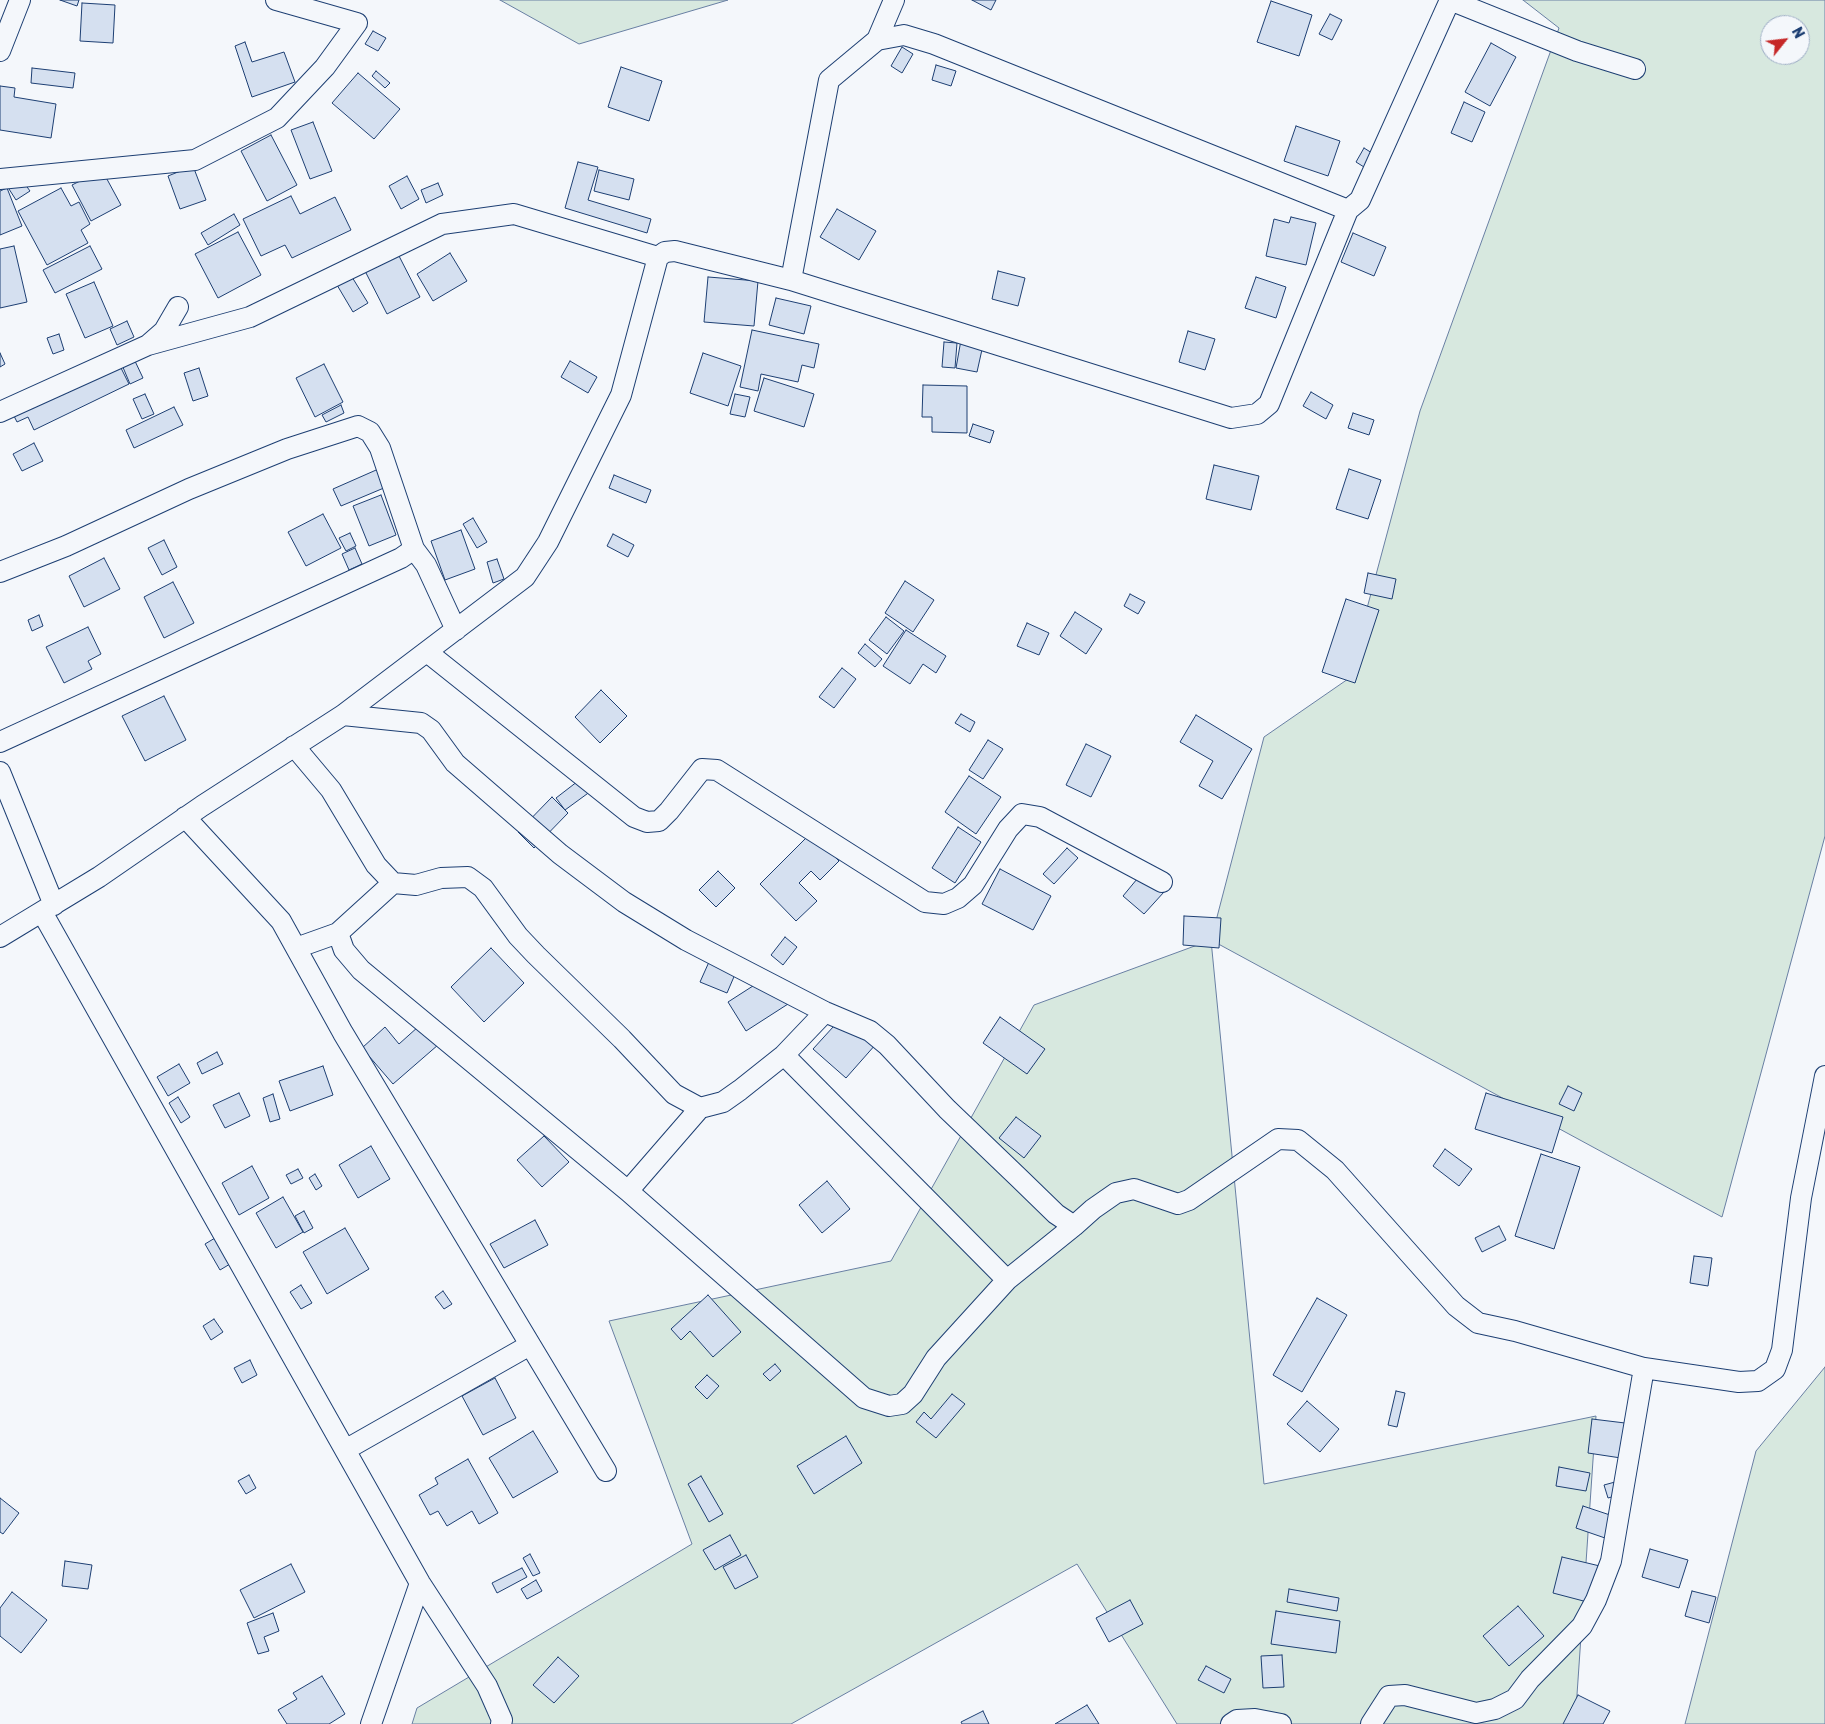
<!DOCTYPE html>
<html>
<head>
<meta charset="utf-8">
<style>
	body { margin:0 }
	#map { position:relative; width:1825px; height:1724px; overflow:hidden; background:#f4f7fb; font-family:Rubik,sans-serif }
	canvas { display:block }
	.north { position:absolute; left:1760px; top:15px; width:50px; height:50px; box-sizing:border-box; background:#f4f7fb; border:1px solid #9eadc5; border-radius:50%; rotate:61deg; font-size:14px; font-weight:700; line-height:20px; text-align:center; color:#1d3f73 }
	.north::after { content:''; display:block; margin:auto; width:18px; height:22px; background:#c62828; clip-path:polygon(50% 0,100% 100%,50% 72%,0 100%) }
</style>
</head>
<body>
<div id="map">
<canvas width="1825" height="1724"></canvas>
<div class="north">N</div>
</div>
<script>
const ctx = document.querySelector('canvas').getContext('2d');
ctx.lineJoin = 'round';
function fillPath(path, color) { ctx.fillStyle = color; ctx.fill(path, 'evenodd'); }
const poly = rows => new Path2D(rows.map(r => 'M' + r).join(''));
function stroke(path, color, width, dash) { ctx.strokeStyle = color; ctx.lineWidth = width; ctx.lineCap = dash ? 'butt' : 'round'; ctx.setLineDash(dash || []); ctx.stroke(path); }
const green = poly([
	[500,0,728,0,579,44,500,0],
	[1523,0,1825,0,1825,836,1722,1217,1211,940,1264,1484,1596,1416,1575,1724,1177,1724,1077,1564,791,1724,412,1724,417,1708,692,1544,609,1321,891,1261,1034,1005,1211,940,1264,737,1348,679,1420,411,1559,28,1523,0],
	[1770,25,1800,25,1800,55,1770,55,1770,25],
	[1825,1367,1825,1724,1685,1724,1756,1451,1825,1367]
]);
fillPath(green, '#d7e8df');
stroke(green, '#687fa3', 1);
const building = poly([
	[60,0,79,0,77,6,60,0],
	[972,0,996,0,991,10,972,0],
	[1271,1,1312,15,1299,56,1257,42,1271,1],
	[82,3,115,5,113,43,80,41,82,3],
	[1330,14,1342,20,1332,40,1319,34,1330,14],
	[373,31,386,38,378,51,365,44,373,31],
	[245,42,252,62,284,52,295,82,252,97,235,46,245,42],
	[1491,43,1516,57,1490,106,1465,92,1491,43],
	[902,47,913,54,902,73,891,66,902,47],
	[936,65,956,71,951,86,932,80,936,65],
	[621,67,662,81,649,121,608,107,621,67],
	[32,68,75,73,73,88,31,83,32,68],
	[376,71,390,83,385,88,372,76,376,71],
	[358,73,400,109,374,139,332,103,358,73],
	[0,86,15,88,14,97,56,104,51,138,0,130,0,86],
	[1464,102,1485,112,1472,142,1451,133,1464,102],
	[313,122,332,171,310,179,291,130,313,122],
	[1296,126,1340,141,1328,176,1284,161,1296,126],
	[271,135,297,185,267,201,241,151,271,135],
	[1364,148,1372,153,1364,167,1356,162,1364,148],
	[578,162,598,167,588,200,651,219,647,233,565,208,578,162],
	[193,166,206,200,180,209,168,176,193,166],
	[102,170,121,205,91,221,72,185,102,170],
	[599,170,634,179,629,200,594,191,599,170],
	[407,176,419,199,401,209,389,186,407,176],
	[22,180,30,191,16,200,9,189,22,180],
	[438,183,443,195,426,203,421,190,438,183],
	[7,188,22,226,0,235,0,191,7,188],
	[61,188,71,206,79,202,90,224,81,230,88,243,47,265,18,211,61,188],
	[291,196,300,214,335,197,351,230,292,258,285,245,261,256,243,219,291,196],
	[837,209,876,231,859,260,820,237,837,209],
	[234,214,240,225,208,245,201,233,234,214],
	[1291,217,1316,223,1306,265,1266,256,1274,219,1289,223,1291,217],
	[238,232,261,275,218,298,195,254,238,232],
	[1353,233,1386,247,1374,276,1341,262,1353,233],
	[14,246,27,302,0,308,0,249,14,246],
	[90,246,102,269,55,293,43,270,90,246],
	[450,253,467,281,433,301,417,274,450,253],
	[398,254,420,297,387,314,365,271,398,254],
	[998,271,1025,278,1018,306,992,299,998,271],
	[352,277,368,303,353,312,337,285,352,277],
	[708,277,758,281,754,326,704,322,708,277],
	[1256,277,1286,287,1276,318,1245,308,1256,277],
	[94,282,113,326,85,338,66,294,94,282],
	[776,298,811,306,804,334,769,325,776,298],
	[127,321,134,337,117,345,110,329,127,321],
	[752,330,819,344,814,368,802,365,798,382,761,374,758,391,740,387,752,330],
	[1188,331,1215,339,1205,370,1179,362,1188,331],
	[59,334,64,350,53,354,47,338,59,334],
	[961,340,983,345,977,372,956,368,961,340],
	[944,342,957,343,955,368,942,367,944,342],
	[0,353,5,364,0,367,0,353],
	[703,353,741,366,728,406,690,393,703,353],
	[116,358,129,384,34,430,28,417,17,422,10,408,116,358],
	[134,359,143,378,130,384,122,365,134,359],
	[570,361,597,377,588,393,561,377,570,361],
	[324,364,343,402,315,417,296,378,324,364],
	[199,368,208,396,193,401,184,373,199,368],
	[764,378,814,394,804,427,754,411,764,378],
	[923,385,967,386,967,433,932,432,932,417,922,417,923,385],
	[1311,392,1333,405,1326,419,1303,406,1311,392],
	[145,394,154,414,142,419,133,399,145,394],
	[735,394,750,397,745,417,730,414,735,394],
	[341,405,344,413,326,422,322,415,341,405],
	[174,407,183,425,134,448,126,430,174,407],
	[1353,413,1374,420,1369,435,1348,428,1353,413],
	[973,424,994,431,990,443,969,436,973,424],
	[34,443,43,461,22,471,13,454,34,443],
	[1214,465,1259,476,1251,510,1206,499,1214,465],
	[383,467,391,485,341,506,333,489,383,467],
	[1349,469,1381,480,1368,519,1336,509,1349,469],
	[614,475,651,490,646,503,609,488,614,475],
	[381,495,396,535,369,546,353,506,381,495],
	[323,514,341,548,306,566,288,532,323,514],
	[473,518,487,542,477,548,463,524,473,518],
	[461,530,475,569,445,580,431,541,461,530],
	[350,533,356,546,346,551,339,538,350,533],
	[613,534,634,545,628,557,607,546,613,534],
	[164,540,177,567,162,575,148,548,164,540],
	[355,548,362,564,349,570,342,554,355,548],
	[104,558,120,589,84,607,69,576,104,558],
	[497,559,504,579,493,583,487,562,497,559],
	[1368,573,1396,579,1392,599,1364,593,1368,573],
	[905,581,934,600,913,632,885,613,905,581],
	[173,582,194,623,164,638,144,597,173,582],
	[1130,594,1145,602,1138,614,1124,606,1130,594],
	[1346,599,1379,610,1355,683,1322,672,1346,599],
	[1075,612,1102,629,1086,654,1060,636,1075,612],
	[39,615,43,626,32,631,28,620,39,615],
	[886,617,904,631,887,654,869,640,886,617],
	[1027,623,1049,633,1039,655,1017,646,1027,623],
	[88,627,101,654,88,661,92,669,64,683,46,647,88,627],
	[906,630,946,656,936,673,923,664,910,684,883,666,906,630],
	[865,644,882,659,875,667,858,653,865,644],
	[842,668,856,679,834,708,819,697,842,668],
	[601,690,627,716,600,743,575,717,601,690],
	[164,696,186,740,145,761,122,716,164,696],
	[961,714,975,722,970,732,955,723,961,714],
	[1196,715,1252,749,1222,799,1199,786,1213,761,1180,742,1196,715],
	[988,740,1003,749,983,779,969,770,988,740],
	[1086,744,1111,756,1091,797,1066,785,1086,744],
	[969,776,1001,797,976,834,945,812,969,776],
	[582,778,591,791,565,810,556,798,582,778],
	[552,797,568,813,534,848,518,832,552,797],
	[958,827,981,842,955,883,932,868,958,827],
	[811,833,839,861,820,880,811,871,799,883,817,901,796,921,760,884,811,833],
	[1067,848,1078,858,1054,884,1043,874,1067,848],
	[1000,869,1051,896,1033,930,982,904,1000,869],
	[718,871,735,888,716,907,699,890,718,871],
	[1142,873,1164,892,1144,914,1123,896,1142,873],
	[1184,916,1221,918,1219,948,1183,945,1184,916],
	[785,937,797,947,783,965,771,955,785,937],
	[491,948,524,983,484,1022,451,987,491,948],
	[713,953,739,965,727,993,700,982,713,953],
	[770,975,788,1004,746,1031,728,1002,770,975],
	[844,1015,876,1044,846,1078,813,1049,844,1015],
	[1000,1017,1045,1049,1027,1074,983,1043,1000,1017],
	[428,1018,446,1038,393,1084,362,1048,385,1027,399,1044,428,1018],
	[217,1052,223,1064,202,1074,197,1063,217,1052],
	[179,1064,190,1083,168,1096,157,1077,179,1064],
	[323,1066,333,1095,290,1111,279,1081,323,1066],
	[1568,1086,1582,1093,1574,1111,1559,1104,1568,1086],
	[239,1093,250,1116,225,1128,213,1105,239,1093],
	[1486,1093,1563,1117,1552,1153,1475,1129,1486,1093],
	[273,1094,280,1119,270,1122,263,1098,273,1094],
	[178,1097,190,1117,181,1123,169,1103,178,1097],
	[1016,1117,1041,1136,1024,1158,999,1138,1016,1117],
	[544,1136,569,1162,542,1187,517,1160,544,1136],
	[371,1146,390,1179,358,1198,339,1165,371,1146],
	[1445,1149,1472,1169,1459,1186,1433,1166,1445,1149],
	[1541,1154,1580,1167,1554,1249,1515,1236,1541,1154],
	[252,1166,269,1198,239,1215,222,1183,252,1166],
	[298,1169,303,1178,291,1184,286,1175,298,1169],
	[315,1174,322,1186,316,1190,309,1178,315,1174],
	[827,1181,850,1209,822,1233,799,1205,827,1181],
	[283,1197,303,1232,276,1248,256,1213,283,1197],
	[304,1211,313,1228,304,1233,295,1216,304,1211],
	[535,1220,548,1245,504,1268,490,1244,535,1220],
	[1499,1226,1506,1240,1482,1252,1475,1238,1499,1226],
	[345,1228,369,1269,327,1294,303,1252,345,1228],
	[220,1235,235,1261,220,1270,205,1244,220,1235],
	[1694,1256,1712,1258,1708,1286,1690,1283,1694,1256],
	[301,1285,312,1303,301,1309,290,1292,301,1285],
	[443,1291,452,1304,444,1309,435,1297,443,1291],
	[708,1295,741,1332,713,1357,690,1331,681,1340,671,1329,708,1295],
	[1317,1298,1347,1315,1302,1392,1273,1375,1317,1298],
	[214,1319,223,1332,211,1340,203,1326,214,1319],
	[250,1360,257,1375,242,1383,234,1368,250,1360],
	[775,1364,781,1371,770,1381,763,1374,775,1364],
	[707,1375,719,1386,707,1399,695,1387,707,1375],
	[495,1378,516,1418,483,1435,462,1396,495,1378],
	[1396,1391,1405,1393,1397,1427,1388,1425,1396,1391],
	[952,1394,965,1404,936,1438,916,1422,924,1412,931,1419,952,1394],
	[1307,1401,1339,1429,1320,1452,1287,1424,1307,1401],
	[1592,1419,1625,1423,1621,1458,1588,1453,1592,1419],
	[533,1431,558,1472,513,1498,489,1458,533,1431],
	[846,1436,862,1463,814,1494,797,1466,846,1436],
	[468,1459,498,1513,479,1524,472,1511,447,1526,438,1511,430,1515,419,1495,438,1484,435,1478,468,1459],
	[1559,1467,1590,1473,1586,1491,1556,1486,1559,1467],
	[249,1475,256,1488,246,1494,238,1481,249,1475],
	[701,1476,723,1514,709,1522,688,1484,701,1476],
	[1615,1482,1619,1495,1608,1498,1604,1485,1615,1482],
	[0,1498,19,1513,3,1534,0,1532,0,1498],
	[1583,1506,1613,1516,1605,1538,1576,1528,1583,1506],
	[730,1535,741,1555,715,1570,703,1550,730,1535],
	[1650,1549,1688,1560,1679,1588,1642,1577,1650,1549],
	[530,1554,540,1573,533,1576,523,1558,530,1554],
	[746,1555,758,1577,735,1589,723,1567,746,1555],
	[1562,1557,1604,1567,1595,1604,1553,1593,1562,1557],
	[65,1561,92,1565,88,1589,62,1586,65,1561],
	[291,1564,305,1592,254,1618,240,1590,291,1564],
	[522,1568,527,1577,497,1593,492,1583,522,1568],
	[536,1580,542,1591,527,1599,521,1589,536,1580],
	[1289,1589,1339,1598,1337,1611,1287,1602,1289,1589],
	[1692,1591,1716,1597,1709,1623,1685,1616,1692,1591],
	[12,1592,47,1620,21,1653,0,1636,0,1608,12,1592],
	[1130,1600,1143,1624,1109,1642,1096,1618,1130,1600],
	[1518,1606,1544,1636,1509,1666,1483,1636,1518,1606],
	[1276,1611,1340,1621,1336,1653,1271,1644,1276,1611],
	[273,1613,279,1631,264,1637,269,1651,258,1654,247,1623,273,1613],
	[1282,1655,1284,1687,1263,1688,1261,1656,1282,1655],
	[558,1657,579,1676,554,1703,533,1685,558,1657],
	[1206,1666,1231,1679,1224,1693,1198,1680,1206,1666],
	[322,1676,345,1714,329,1724,287,1724,278,1710,297,1699,293,1693,322,1676],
	[1578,1695,1610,1711,1603,1724,1563,1724,1578,1695],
	[1087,1705,1099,1724,1055,1724,1087,1705],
	[983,1711,989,1724,962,1724,961,1722,983,1711]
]);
fillPath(building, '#d5e0f0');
stroke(building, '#1d3f73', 1);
const minor = poly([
	[1450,0,1577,51,1635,69],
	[877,40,894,0],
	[0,51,20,0],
	[0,179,195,160,277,118,325,67,357,23,276,0],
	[791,280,829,80,877,40,904,35,934,44,1348,210],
	[148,345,250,317,442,224,514,214,658,257],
	[0,412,148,345,164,331,178,307],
	[0,572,66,546,189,489,287,449,358,426,370,432,380,448,414,549,426,565,456,630],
	[427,652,634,817,647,822,659,821,669,811,702,769,717,770,925,902,944,904,958,898,973,885,1008,829,1022,814,1040,817,1162,882],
	[343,715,421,723,431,730,455,763,560,854,624,902,686,940,825,1012,870,1031,887,1045,947,1109,1020,1179,1056,1214,1074,1226,1093,1209,1116,1193,1134,1189,1178,1204,1189,1200,1278,1139,1298,1140,1335,1170,1456,1306,1478,1323,1515,1331,1644,1368,1739,1382,1758,1381,1775,1369,1782,1350,1801,1198,1825,1076],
	[0,742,401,558,414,549],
	[294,746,331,790,376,865,393,883,416,885,441,878,468,877,483,888,518,936,536,955,622,1039,674,1094,700,1108,723,1102,740,1090,784,1055,825,1012],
	[0,772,54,905],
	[185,817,281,921,343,1033,606,1471],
	[42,912,420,1583,487,1686,502,1720,501,1724],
	[338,933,344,950,361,970,628,1191,864,1398,889,1406,902,1404,913,1394,936,1358,1007,1280,1074,1226],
	[0,937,99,877,202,806,343,715,525,577,548,542,621,395,658,257,665,252,675,251,791,280,1231,418,1257,414,1269,404,1348,210,1360,200,1450,0],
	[296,948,338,933,393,883],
	[784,1055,1007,1280],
	[628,1191,700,1108],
	[345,1450,530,1345],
	[371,1724,420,1583],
	[1231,1724,1237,1720,1255,1719,1281,1724],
	[1371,1724,1389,1696,1405,1695,1476,1713,1495,1709,1515,1699,1530,1679,1582,1626,1596,1600,1611,1561,1644,1368]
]);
stroke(minor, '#1d3f73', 22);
stroke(minor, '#f4f7fb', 20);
</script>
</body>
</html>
